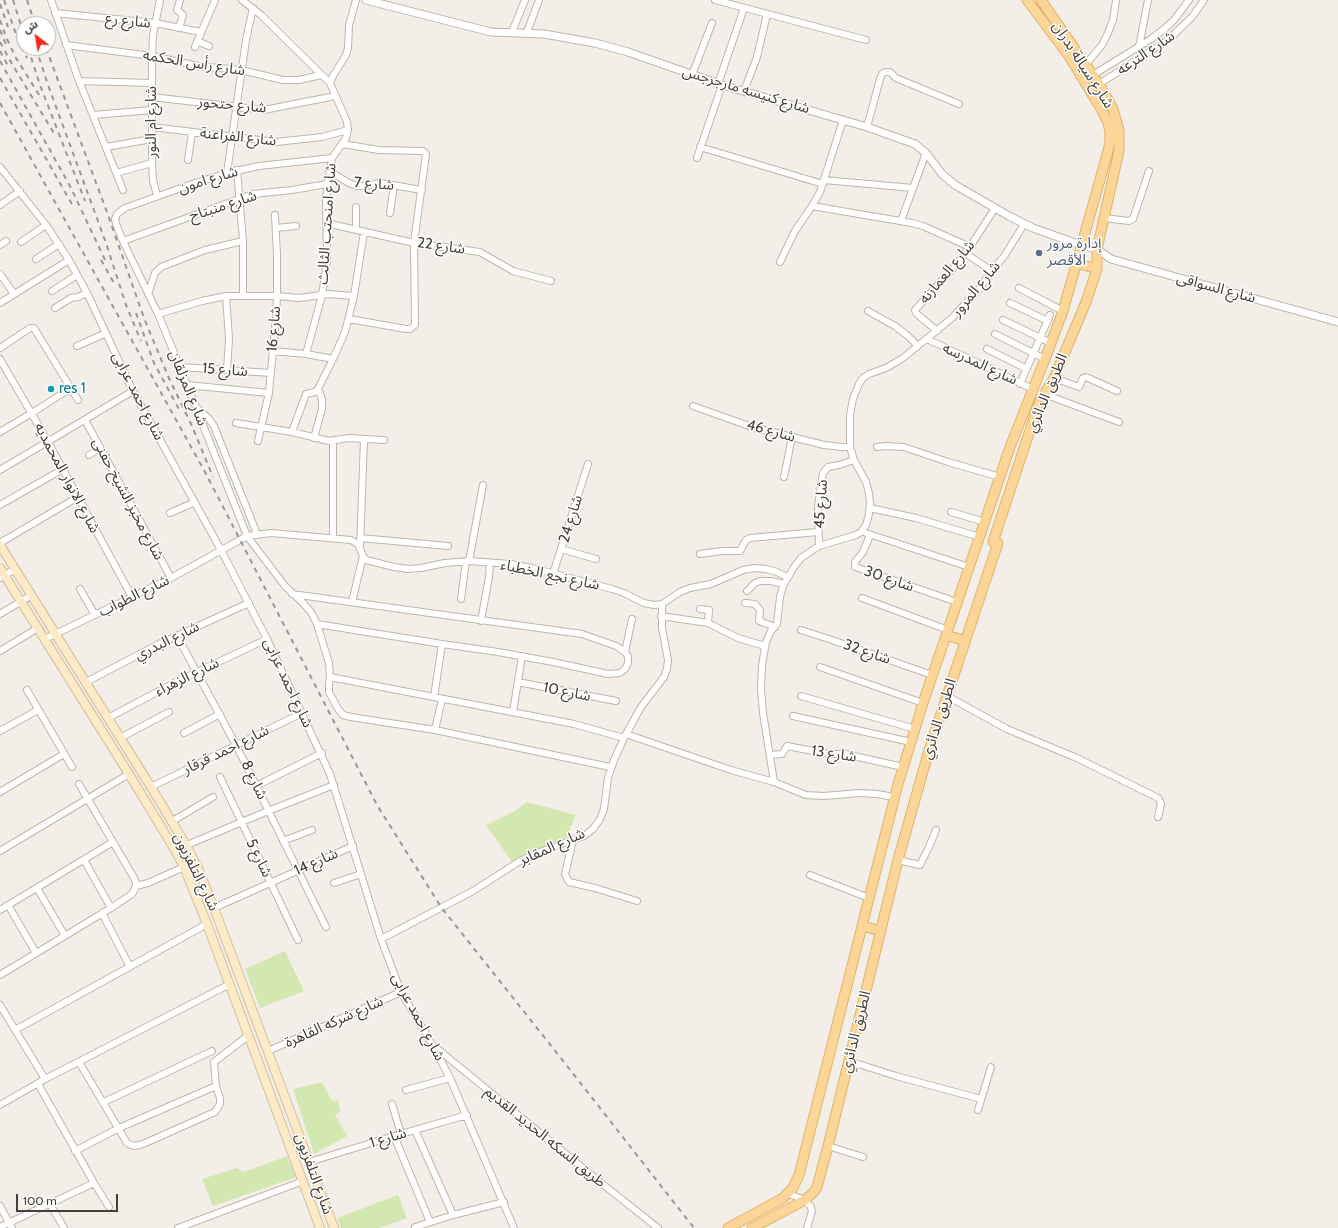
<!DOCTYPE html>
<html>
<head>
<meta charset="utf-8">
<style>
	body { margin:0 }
	#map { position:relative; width:1338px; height:1228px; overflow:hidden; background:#f3efe8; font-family:Cabin,"Noto Sans Arabic",sans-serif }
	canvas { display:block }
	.north { position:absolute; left:16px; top:16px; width:40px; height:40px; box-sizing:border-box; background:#fff; border:1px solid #b5b2af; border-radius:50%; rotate:329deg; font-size:11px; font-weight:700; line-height:16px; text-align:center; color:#463f36 }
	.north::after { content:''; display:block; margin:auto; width:14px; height:18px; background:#f52a1d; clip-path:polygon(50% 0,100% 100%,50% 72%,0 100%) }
	.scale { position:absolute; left:16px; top:1194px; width:102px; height:18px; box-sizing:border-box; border:2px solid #463f36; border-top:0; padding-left:5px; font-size:12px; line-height:14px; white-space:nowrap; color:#463f36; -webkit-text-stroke:3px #fff; paint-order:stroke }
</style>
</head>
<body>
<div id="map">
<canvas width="1338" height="1228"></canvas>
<div class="north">ش</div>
<div class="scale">100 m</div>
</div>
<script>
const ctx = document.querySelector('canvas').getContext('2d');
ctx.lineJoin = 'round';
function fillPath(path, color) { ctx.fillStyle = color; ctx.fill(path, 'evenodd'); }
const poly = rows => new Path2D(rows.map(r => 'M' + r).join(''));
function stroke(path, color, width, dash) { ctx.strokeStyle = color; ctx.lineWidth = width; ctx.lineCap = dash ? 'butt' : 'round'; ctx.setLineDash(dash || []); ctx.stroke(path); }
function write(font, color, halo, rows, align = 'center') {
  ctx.font = font + ' Cabin,"Noto Sans Arabic",sans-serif'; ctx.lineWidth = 3; ctx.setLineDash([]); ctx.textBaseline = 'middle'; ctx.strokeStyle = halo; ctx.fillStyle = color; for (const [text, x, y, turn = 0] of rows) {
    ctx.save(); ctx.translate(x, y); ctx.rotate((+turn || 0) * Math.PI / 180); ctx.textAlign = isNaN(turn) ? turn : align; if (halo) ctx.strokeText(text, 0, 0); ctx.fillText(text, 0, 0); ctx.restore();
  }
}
fillPath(poly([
	[526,802,576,815,570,828,570,836,539,849,512,862,486,825,517,810],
	[285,951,304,991,260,1008,245,969],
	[322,1082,332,1101,338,1100,340,1112,335,1115,347,1136,314,1154,293,1089],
	[287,1156,296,1177,213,1206,202,1179,237,1168,244,1172],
	[398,1195,407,1218,380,1228,341,1228,337,1218]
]), '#d3e7b1');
const minor = poly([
	[51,0,79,81,123,190],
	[242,0,261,15,330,83],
	[715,0,866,40],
	[55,13,155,23,201,32],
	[179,28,183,15,177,10,180,0],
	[512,32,525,0],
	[527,32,539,0],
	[197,41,209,46],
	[66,45,152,56,198,66,241,70,283,80,299,80,321,75],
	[195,47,215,0],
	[1139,47,1148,0],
	[1086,64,1102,45,1108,33,1113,20,1116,0],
	[692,75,712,23],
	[1093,75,1151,39,1163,30,1174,20,1189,0],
	[79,81,152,83],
	[718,84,744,8],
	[1099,84,1168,40,1192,17,1204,0],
	[744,91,757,57,767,14],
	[152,97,264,110,335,96],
	[93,115,152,110],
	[152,127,276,142,322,137,348,130],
	[867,127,880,79,882,74,885,72,890,72,896,78,959,104],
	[342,144,379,150,423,151,426,154,414,243,415,325,410,329,406,329,349,319],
	[106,147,152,139],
	[700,147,823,184],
	[332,158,259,166,227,173,195,183,125,208,117,214,115,219,116,224,123,241,158,314,180,367,247,536,285,586,302,602,311,612,317,624,329,663,330,677,329,684,329,692,338,709,343,715,351,717,435,730,610,767],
	[697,158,722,85],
	[188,160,192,132],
	[0,167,46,225,69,260,87,293,133,391,221,550,267,639,330,774,381,939,401,992,432,1044,450,1078,514,1228],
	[237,170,243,241,243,295],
	[329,171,349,183,357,186,366,186,380,183,422,190],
	[116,173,152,163],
	[227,173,246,40,253,8],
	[824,180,913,188],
	[157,196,153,180,152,163,152,56,153,35,160,0],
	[0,205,20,191],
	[812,206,912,223,923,226,970,247],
	[390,213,394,185],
	[1104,218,1129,221,1133,219,1149,171],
	[901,221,926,153],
	[326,223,414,243,480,252,513,271,551,281],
	[276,228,296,226],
	[356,230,356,207],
	[123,241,253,194,292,190,327,184],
	[21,242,46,225],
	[0,245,6,241],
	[965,253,992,271],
	[36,259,59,244],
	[780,262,795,231,812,206,820,192,843,120],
	[0,274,14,294],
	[1019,288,1063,311],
	[52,291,77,275],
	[148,294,155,273,161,267,205,250,243,241],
	[226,296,229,339,227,370],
	[0,303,69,260],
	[1010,303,1048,321],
	[55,308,71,298,78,297,87,293],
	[868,311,895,326,908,336,918,346],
	[158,314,202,301,226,296,277,296,299,298,329,294,354,296],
	[1003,320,1051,343],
	[937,331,916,313,915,310,956,265,970,247,995,208],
	[995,334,1045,359],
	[927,339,1033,389],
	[77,346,106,333],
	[0,348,30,328,34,328,78,400],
	[987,349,1027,369],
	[272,351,306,354,333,359],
	[306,354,322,295,325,276,327,258,326,197,332,158,346,138,348,130,347,122,330,83,333,76,346,55,348,48,349,25,356,0],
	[0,359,48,442,132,597],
	[180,367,271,373],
	[1054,378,1079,387,1083,378,1086,377,1117,391],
	[1020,384,1050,315],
	[187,385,269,393],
	[1044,394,1119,422],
	[693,406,752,427,824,445,842,447,850,447],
	[196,407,209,419,214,426,257,534],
	[85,420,171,578],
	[236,423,292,432,329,441,349,438,384,440],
	[0,432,32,413,71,388],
	[292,432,306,394,315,392,318,389,333,359,345,332,354,296,364,232],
	[314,438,322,409,322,399,318,389],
	[258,441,269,393,276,318,277,296,277,256,275,215],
	[877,447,886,446,904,447,948,462,1000,477],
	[89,455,100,448],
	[0,470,133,391],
	[784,477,792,437],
	[0,505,63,469],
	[870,508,916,518,980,537],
	[951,512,985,522],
	[170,513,195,502],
	[866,533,969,567],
	[870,535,863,552,855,562,855,567,957,602],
	[333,538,333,441],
	[360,538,448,546],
	[0,543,78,497],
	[819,546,818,506,823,473,828,467,839,465,854,460],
	[360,548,364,439],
	[561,549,596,559],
	[700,554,722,551,740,551,746,540,750,538,818,532],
	[469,561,483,485],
	[553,574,588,464],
	[0,578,15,569],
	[80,589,95,615],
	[747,591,755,583,760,581,771,581,784,584],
	[292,594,582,634,616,646,625,652,628,656,628,663,625,669,620,673,608,674,553,662,498,652,442,644,317,624],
	[862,598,948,630],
	[461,599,466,561],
	[352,602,363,556],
	[745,603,755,604,760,610,759,621,775,627],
	[700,609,709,610,708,623],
	[0,614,32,595],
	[661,616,708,623,738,638,765,646],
	[481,621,489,577,490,563],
	[801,630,829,639,932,675],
	[177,636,236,745,326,927],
	[45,639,171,578,247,536,271,533,351,540,358,544,363,556,366,560,394,567,408,569,421,568,445,563,469,561,511,564,532,568,612,589,624,593,644,603,654,605,662,604,680,592,690,588,711,584,743,570,754,568,766,569,777,572,787,577],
	[0,651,38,628],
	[625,652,632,619],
	[820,667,923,703],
	[330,677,574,724,624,738],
	[86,682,161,643,249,603],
	[518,682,616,701],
	[27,690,72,767],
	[801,696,915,729],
	[947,696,1007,729,1077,758,1156,797,1159,799,1161,804,1158,817],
	[434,697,442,644],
	[513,712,522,656],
	[793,716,911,742],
	[108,718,176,682,267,639],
	[435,730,442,699],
	[0,731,38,710],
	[184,733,220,714],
	[626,734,731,770,774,782,806,795,824,796,859,793,877,794,894,797],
	[120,738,169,712],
	[770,755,782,754,787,746,829,754,845,754,903,767],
	[220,777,298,940],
	[774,782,763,713,761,689,762,665,766,642,771,631,777,624,780,597,783,586,794,567,801,558,819,546,856,535,861,532,866,525,869,514,870,503,869,493,866,482,854,460,850,447,850,415,853,399,859,384,863,378,869,374,886,368,903,358,952,318,980,288,992,271,1005,255,1024,224],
	[256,786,322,753],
	[151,787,302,713],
	[0,792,64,754],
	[171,822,213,797],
	[573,840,565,874,569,882,595,888,637,901],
	[283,841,312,830],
	[175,850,268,811,334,785],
	[0,851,129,774],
	[84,860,111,908],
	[898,860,920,865,928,849,936,830],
	[810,875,869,898],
	[334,883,361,874],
	[136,886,148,883,184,867],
	[37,888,65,936],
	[8,905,36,953],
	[214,908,353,846],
	[0,910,113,842],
	[102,913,130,967],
	[381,939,473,891,520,861,537,853,584,836,593,829,600,819,604,809,608,778,614,760,624,738,641,707,664,677,667,669,668,660,662,628,662,604],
	[0,975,111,908,132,894,135,889,136,883,134,878,79,784],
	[0,1005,45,1079],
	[15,1030,207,924],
	[435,1047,605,1186,658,1228],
	[268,1051,401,992],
	[849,1061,896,1076,981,1099],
	[79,1062,127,1143,131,1145,135,1146,143,1144,215,1112,220,1104,220,1098,216,1086,214,1062,249,1035],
	[38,1084,94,1183,109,1207],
	[406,1090,450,1078],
	[104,1102,212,1051],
	[392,1104,401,1134],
	[0,1105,45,1079,230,984],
	[978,1110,991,1067],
	[415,1130,453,1215],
	[394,1136,430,1222],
	[828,1146,863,1157],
	[75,1151,119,1128,216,1086],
	[309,1162,394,1136,467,1115],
	[789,1194,805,1200,811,1207,812,1211,807,1228],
	[50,1204,64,1228],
	[0,1206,12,1228],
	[0,1227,94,1183],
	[415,1227,453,1215,504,1202],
	[178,1228,303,1181]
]);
const tertiary = poly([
	[366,0,491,32,544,34,595,43,628,52,722,85,867,127,915,144,926,153,942,174,955,185,1009,216,1033,228,1081,245,1097,249,1111,259,1338,322]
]);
const secondary = poly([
	[0,545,151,787,186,845,198,868,214,908,334,1228],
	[0,568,129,774,175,850,184,867,207,924,320,1228]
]);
const primary = poly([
	[1077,263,1097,269],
	[946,635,965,641],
	[862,926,881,931],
	[728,1228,783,1198,793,1188,799,1175,898,784,923,703,1010,447,1045,359,1063,311,1108,151,1110,142,1110,132,1108,123,1104,114,1069,56,1027,0],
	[752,1228,805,1200,814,1192,817,1187,828,1146,898,860,929,750,998,543,993,542,1039,403,1054,378,1086,302,1097,269,1097,249,1119,151,1119,130,1113,109,1099,84,1041,0]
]);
stroke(minor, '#bfb5aa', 8);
stroke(tertiary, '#bfb5aa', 9);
stroke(secondary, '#d2be98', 10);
stroke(primary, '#e1b168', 11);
stroke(minor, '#fff', 6);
stroke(tertiary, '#fff', 7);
stroke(secondary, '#fdebc8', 8);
stroke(primary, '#fcd698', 9);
stroke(poly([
	[4,0,17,37,27,58],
	[13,0,24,35],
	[27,0,35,24],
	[0,4,8,27],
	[0,20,6,37,16,58,41,98],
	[0,30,7,47],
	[0,42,12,64,55,135],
	[28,48,40,85,85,201],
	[36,48,48,85,106,243,126,305,141,341],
	[46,48,108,215,144,318,168,376,192,426,213,477],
	[0,51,8,66],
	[0,61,70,186,107,264],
	[0,78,73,206],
	[0,103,205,472,377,805,441,907,564,1062,694,1228],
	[101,260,114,283],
	[136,313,154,363,181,413]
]), '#969696', 2, [5, 5]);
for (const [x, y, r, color] of [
	[1039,253,4,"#5c6f8a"],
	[51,389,4,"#0f9aa8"]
]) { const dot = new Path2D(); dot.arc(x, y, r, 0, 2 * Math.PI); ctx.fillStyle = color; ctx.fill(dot); stroke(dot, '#fff', 1.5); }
write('15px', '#463f36', '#fff', [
	["شارع رع",128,21,6],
	["شارع الترعه",1146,53,-34],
	["شارع رأس الحكمه",194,63,9],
	["شارع سيالة بدران",1083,65,57],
	["شارع كنيسه مارجرجس",746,90,17],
	["شارع حتحور",232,105,5],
	["شارع ام النور",152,122,-90],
	["شارع الفراعنة",238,137,6],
	["شارع امون",208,180,-17],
	["شارع 7",374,184,4],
	["شارع منبتاح",223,206,-18],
	["شارع امنحتب الثالث",327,224,-86],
	["شارع 22",441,246,8],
	["شارع العمارنه",947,272,-50],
	["شارع السواقى",1216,288,15],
	["شارع المرور",976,289,-50],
	["شارع 16",274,329,-85],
	["شارع المدرسه",980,364,25],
	["شارع 15",225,370,4],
	["شارع المزلقان",188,388,68],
	["الطريق الدائري",1047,393,-67],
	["شارع احمد عرابى",138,396,63],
	["شارع 46",771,431,15],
	["شارع الانوار المحمديه",67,478,62],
	["شارع مخبز الشيخ حفنى",128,499,62],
	["شارع 45",821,504,-86],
	["شارع 24",571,519,-73],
	["شارع نجع الخطباء",550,575,12],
	["شارع 30",889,579,19],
	["شارع الطواب",134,596,-26],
	["شارع البدري",167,641,-26],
	["شارع 32",867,652,19],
	["شارع الزهراء",187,677,-26],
	["شارع احمد عرابى",288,683,65],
	["شارع 10",567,692,11],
	["الطريق الدائري",939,719,-72],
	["شارع احمد قرقار",226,750,-26],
	["شارع 13",834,754,8],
	["شارع 8",254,780,64],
	["شارع المقابر",552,847,-24],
	["شارع 5",259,858,64],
	["شارع 14",316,862,-24],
	["شارع التلفزيون",196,872,64],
	["شارع احمد عرابى",418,1017,62],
	["شارع شركه القاهرة",334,1022,-24],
	["الطريق الدائري",856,1032,-76],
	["طريق السكه الحديد القديم",545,1137,39],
	["شارع 1",388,1138,-17],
	["شارع التلفزيون",314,1174,70]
]);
write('15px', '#4e5e75', '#fff', [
	["إدارة مرور",1047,244],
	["الأقصر",1047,261]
], 'left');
write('15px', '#0d838f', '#fff', [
	["res 1",59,389]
], 'left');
</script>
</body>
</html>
